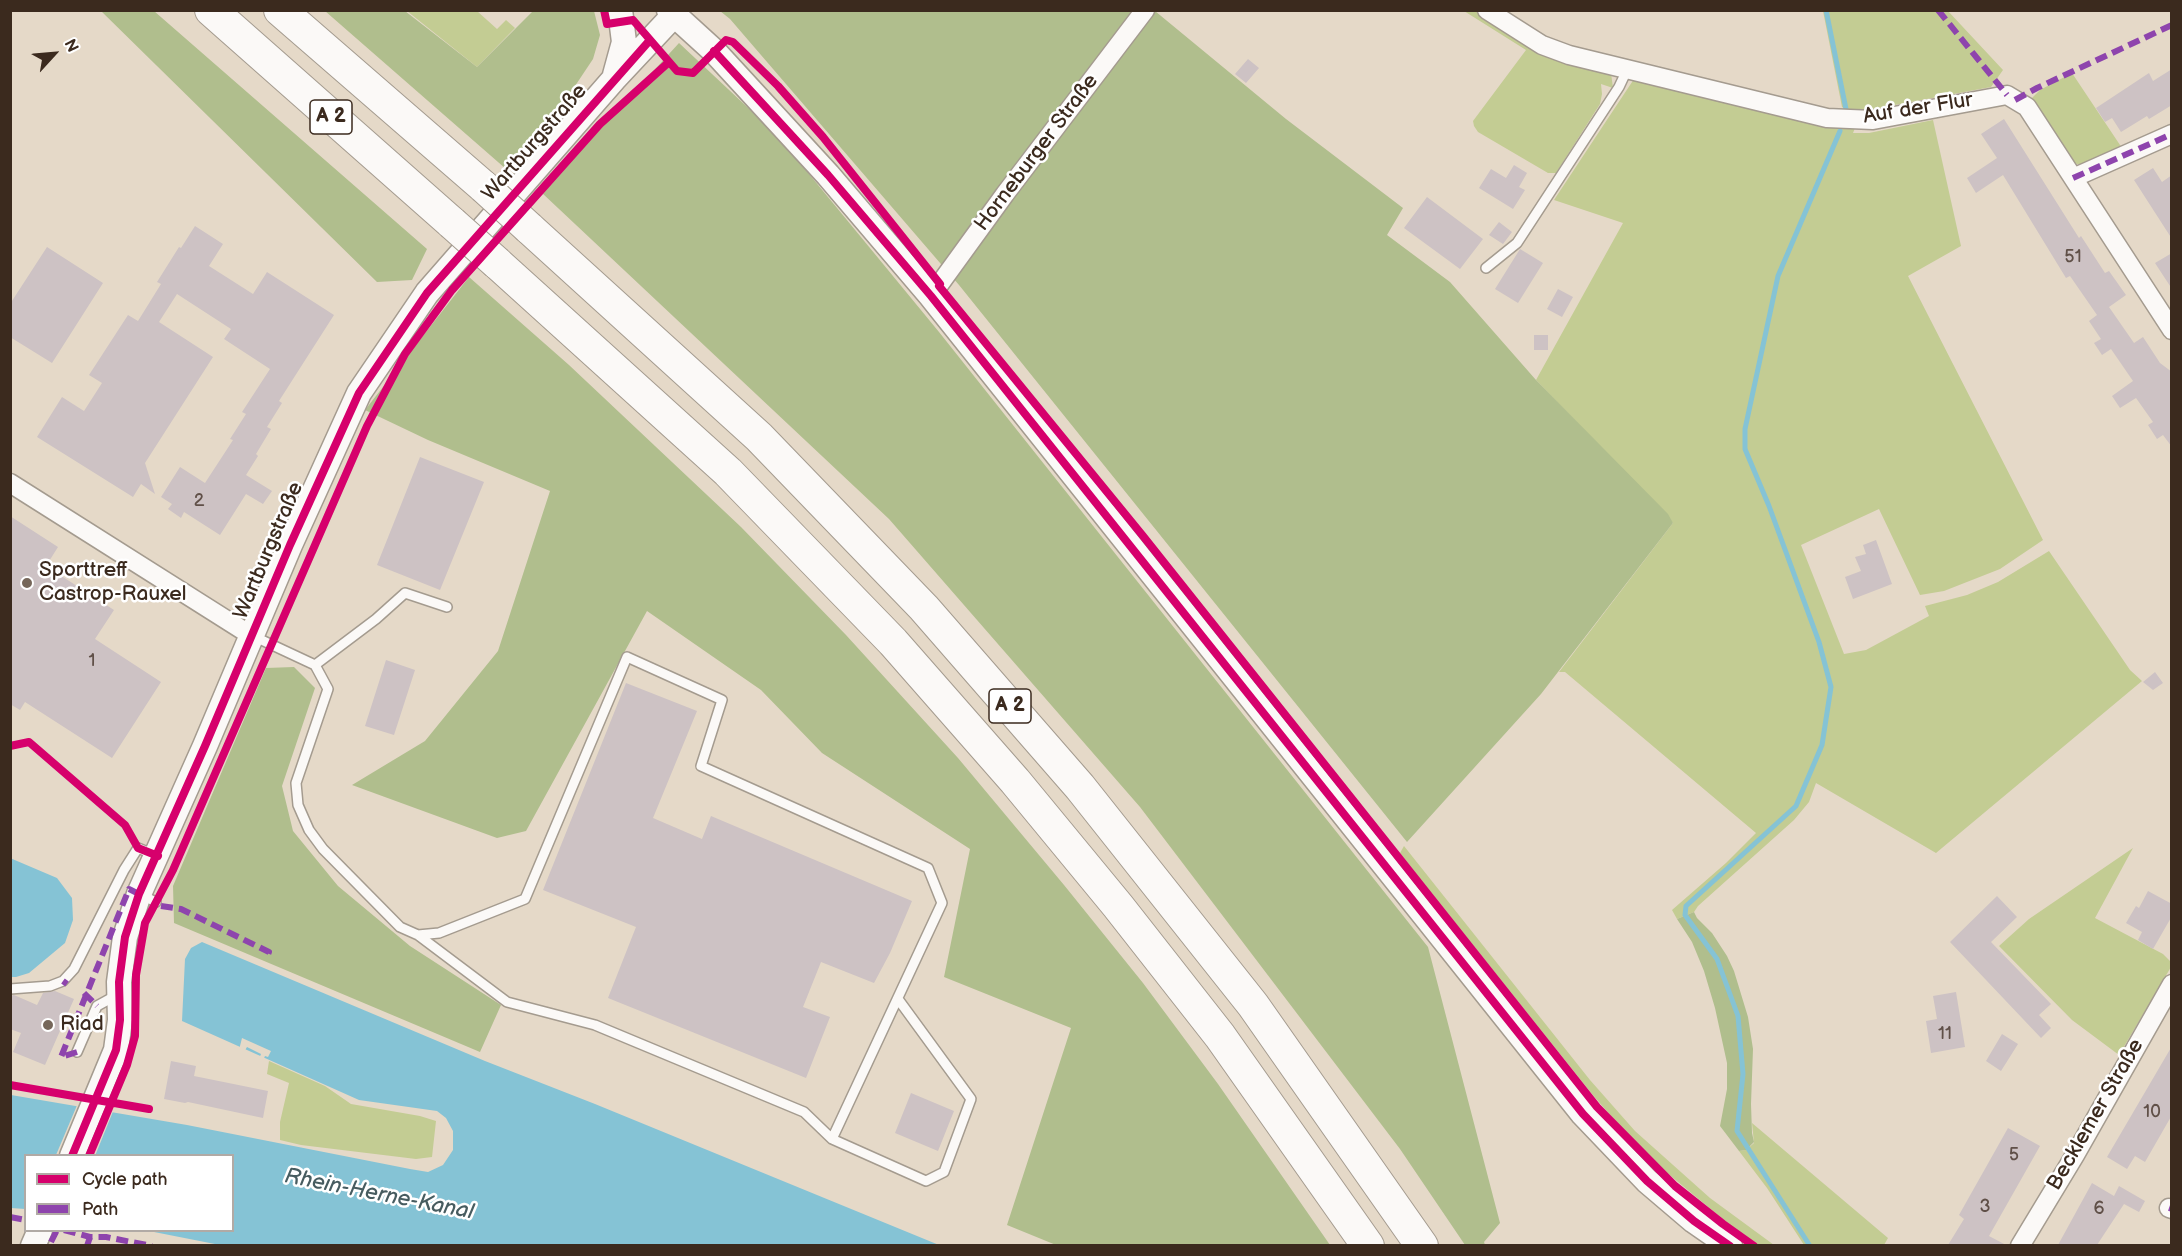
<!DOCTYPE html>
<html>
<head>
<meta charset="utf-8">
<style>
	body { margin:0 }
	#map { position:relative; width:2182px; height:1256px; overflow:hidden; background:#e5d9c8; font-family:"Balsamiq Sans",sans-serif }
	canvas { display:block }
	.frame { position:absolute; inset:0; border:12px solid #3b2a1e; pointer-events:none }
	.legend { position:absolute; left:24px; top:1154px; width:210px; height:78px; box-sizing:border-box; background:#fff; border:2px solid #b1aaa5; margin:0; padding:8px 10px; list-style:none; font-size:18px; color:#3b2a1e }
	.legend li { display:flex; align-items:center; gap:12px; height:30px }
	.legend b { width:30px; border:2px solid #b1aaa5 }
	.north { position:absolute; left:24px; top:24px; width:60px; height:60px; -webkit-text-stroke:4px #fff; paint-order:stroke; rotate:64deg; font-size:16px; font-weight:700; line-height:24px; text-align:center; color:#3b2a1e }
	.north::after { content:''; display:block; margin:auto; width:21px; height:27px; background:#3b2a1e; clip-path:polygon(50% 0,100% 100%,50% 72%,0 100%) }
</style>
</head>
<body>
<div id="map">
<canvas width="2182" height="1256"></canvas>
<div class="frame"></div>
<ul class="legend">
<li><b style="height:8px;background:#d6006c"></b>Cycle path</li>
<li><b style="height:8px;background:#8e44ad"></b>Path</li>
</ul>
<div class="north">N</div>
</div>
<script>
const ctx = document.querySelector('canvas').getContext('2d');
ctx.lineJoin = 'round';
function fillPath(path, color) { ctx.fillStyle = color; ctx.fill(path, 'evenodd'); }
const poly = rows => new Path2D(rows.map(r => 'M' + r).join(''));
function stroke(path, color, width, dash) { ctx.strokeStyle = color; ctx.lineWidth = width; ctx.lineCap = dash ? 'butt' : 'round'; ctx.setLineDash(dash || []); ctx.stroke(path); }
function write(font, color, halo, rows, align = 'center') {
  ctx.font = font + ' "Balsamiq Sans",sans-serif'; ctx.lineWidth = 5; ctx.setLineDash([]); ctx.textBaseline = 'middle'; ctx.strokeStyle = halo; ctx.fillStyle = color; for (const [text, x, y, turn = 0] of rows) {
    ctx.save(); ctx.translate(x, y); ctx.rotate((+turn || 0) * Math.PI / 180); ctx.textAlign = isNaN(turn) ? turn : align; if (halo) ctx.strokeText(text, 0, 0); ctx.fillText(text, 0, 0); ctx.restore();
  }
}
fillPath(poly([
	[407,11,477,11,497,29,506,20,515,28,477,67],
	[1464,11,1480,11,1611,73,1613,88,1601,84,1602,94,1600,104,1556,173,1548,173,1478,132,1474,126,1473,121,1526,50],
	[1823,11,1948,11,2003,70,1991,87,1852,113,1842,107],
	[2072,73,2122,148,2082,166,2072,162,2033,102,2032,98,2040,90],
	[1634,79,1823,123,1855,128,1853,133,1869,133,1933,120,1961,246,1908,276,2043,540,2000,569,1944,591,1920,595,1879,509,1801,545,1844,654,1866,650,1929,616,1925,606,1967,595,1998,582,2049,551,2130,670,2142,681,1936,853,1816,783,1809,802,1794,820,1698,906,1694,912,1677,919,1672,910,1726,863,1756,833,1565,672,1559,672,1673,523,1536,380,1623,223,1554,200],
	[1404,846,1590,1080,1635,1131,1710,1198,1774,1245,1759,1245,1730,1225,1660,1167,1618,1124,1592,1094,1405,860,1400,853],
	[2133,848,2095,918,2163,954,2171,962,2171,967,2119,1055,2072,1020,1999,946,2029,919],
	[269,1061,325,1086,351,1104,420,1116,436,1121,432,1157,416,1159,301,1145,280,1140,280,1122,289,1083,267,1074],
	[1752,1123,1888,1238,1884,1245,1804,1245,1767,1188,1739,1151,1746,1150,1754,1143]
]), '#c3cc93');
fillPath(poly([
	[101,11,154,11,427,249,412,280,377,282],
	[325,11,405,11,477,67,533,11,594,11,600,35,593,59,565,101,506,169],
	[720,11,1155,11,1286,119,1403,208,1387,235,1450,282,1536,380,1668,514,1673,523,1541,694,1407,842,959,285,730,19],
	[679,43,777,135,939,332,1428,947,1500,1223,1484,1242,1485,1245,1465,1245,1400,1149,1140,807,889,519,542,193],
	[469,277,569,365,741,527,846,635,958,758,1064,885,1143,983,1218,1084,1330,1245,1056,1245,1007,1225,1071,1028,944,977,970,849,822,753,761,690,647,611,526,831,497,838,352,785,425,741,498,651,550,491,428,440,365,410],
	[294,667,315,688,282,786,293,831,338,886,410,946,501,1005,480,1052,174,923,173,886,266,668],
	[1694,912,1697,918,1712,933,1727,956,1734,971,1748,1017,1753,1049,1751,1104,1752,1133,1754,1142,1746,1150,1739,1151,1720,1126,1727,1089,1727,1063,1715,1008,1704,971,1692,942,1677,919]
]), '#b0be8d');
fillPath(poly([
	[10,858,57,878,72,898,73,920,65,943,29,973,16,977,10,977],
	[202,942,485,1061,595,1104,939,1245,225,1246,149,1231,232,1230,232,1156,26,1156,25,1209,11,1208,11,1095,187,1125,410,1169,428,1172,443,1165,453,1150,453,1131,446,1118,437,1111,359,1100,182,1021,185,959,191,948]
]), '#85c3d5');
fillPath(poly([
	[242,1038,271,1051,268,1057,265,1056,263,1060,259,1059,261,1054,247,1047,244,1052,239,1050],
	[78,1103,114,1109,95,1156,56,1155]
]), '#e5d9c8');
stroke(poly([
	[1826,10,1846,109],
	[1810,1246,1737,1131,1743,1074,1738,1016,1717,959,1685,915,1686,906,1796,806,1822,745,1831,687,1819,642,1769,506,1745,449,1745,429,1778,276,1840,131]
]), '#85c3d5', 5);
fillPath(poly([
	[1248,59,1259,68,1246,83,1235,74],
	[2172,69,2172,105,2149,119,2147,116,2121,132,2112,118,2105,122,2096,108,2149,73,2153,81],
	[2004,119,2079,238,2081,236,2105,273,2109,271,2126,295,2109,307,2134,343,2143,337,2160,363,2172,372,2172,447,2163,435,2157,439,2148,425,2153,422,2136,398,2120,408,2112,396,2133,381,2111,349,2102,355,2094,343,2101,339,2089,321,2097,315,2070,276,2066,278,2003,175,1976,193,1967,178,1997,158,1981,134],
	[1514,165,1527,173,1519,187,1525,190,1513,209,1479,188,1491,169,1506,178],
	[2153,168,2162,182,2172,175,2172,239,2134,180],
	[1427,197,1483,239,1460,269,1404,228],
	[1499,222,1512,232,1503,244,1489,235],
	[195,226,223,244,209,266,253,294,267,272,334,315,279,401,282,403,267,427,271,429,256,454,258,456,246,475,272,491,263,504,246,494,220,535,184,512,181,518,168,509,172,504,161,497,180,467,205,483,233,440,230,439,246,414,242,412,270,369,224,339,231,329,177,294,159,322,213,357,145,463,155,494,141,484,133,497,37,437,62,397,84,411,102,383,89,375,128,315,138,321,161,284,157,282,179,247,181,248],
	[47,247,103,283,52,363,10,337,10,304],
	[1520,249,1543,263,1518,303,1495,289],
	[2172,253,2172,289,2155,263],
	[1558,289,1573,297,1562,317,1547,309],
	[1534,335,1548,335,1548,350,1534,350],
	[420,457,484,482,440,590,377,565],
	[10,516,58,547,46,566,114,610,95,639,161,682,112,758,25,702,20,710,10,704],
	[1876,540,1892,584,1853,599,1845,577,1861,571,1855,557,1866,554,1863,545],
	[386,660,415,670,394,735,365,726],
	[2155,672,2163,683,2153,690,2143,682],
	[626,683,697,711,653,818,702,839,711,816,912,901,890,953,874,983,821,962,803,1007,830,1017,806,1078,608,998,636,927,543,890],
	[2148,891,2172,904,2172,916,2153,949,2138,940,2142,932,2126,923,2136,906,2139,908],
	[1997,896,2017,917,1991,942,2051,1004,2039,1015,2051,1028,2041,1038,1950,942],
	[55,991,74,999,45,1065,13,1052,21,1033,10,1029,10,996,14,995,37,1005,43,993],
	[1956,992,1965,1047,1931,1053,1926,1021,1937,1019,1933,996],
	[2002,1034,2018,1044,2001,1071,1986,1061],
	[2172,1046,2172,1115,2145,1162,2135,1156,2127,1169,2107,1157],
	[171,1061,196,1066,194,1076,268,1091,263,1118,188,1102,185,1103,164,1099],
	[911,1093,954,1111,938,1151,895,1133],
	[2008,1128,2040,1146,1989,1236,2006,1245,1948,1245,1964,1219,1959,1215],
	[2092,1183,2114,1196,2119,1186,2145,1201,2139,1212,2124,1204,2097,1245,2058,1245]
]), '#cdc2c4');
const lane = poly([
	[1486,268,1517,243,1619,87,1627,70],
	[253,636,315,665,328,689,296,783,298,805,309,830,323,849,400,927,418,935,439,933,525,899,627,657,722,700,701,766,928,868,942,903,832,1139],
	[315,665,376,619,405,593,447,607],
	[139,894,156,902],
	[418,935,507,1002,595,1025,804,1112,832,1139,926,1181,944,1172,971,1099,898,999],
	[10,989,50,986,63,981,74,969,124,870,138,848,155,855],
	[77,1052,97,1006,117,995]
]);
const street = poly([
	[1487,10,1542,45,1569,55,1827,118,1873,120,2007,95,2027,107,2172,330],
	[2073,178,2172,134],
	[931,296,1005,194,1145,10],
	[10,483,252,636],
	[2169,1208,2172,1209],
	[2020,1246,2075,1155,2172,984]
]);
const secondary = poly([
	[669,10,714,51,828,175,931,296,1583,1114,1647,1181,1694,1221,1730,1246],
	[615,75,624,42,620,10],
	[72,1156,116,1050,120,1020,119,982,125,937,139,894,205,746,290,545,359,393,427,293,614,79,674,15],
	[33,1246,40,1230]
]);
const highway = poly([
	[211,10,452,223],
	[280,10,484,187],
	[529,228,759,437,924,608,1080,787,1253,1005,1422,1246],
	[497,263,728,472,893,642,1015,781,1118,906,1220,1036,1368,1246]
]);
stroke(lane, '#a49b8f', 12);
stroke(street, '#a49b8f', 21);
stroke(secondary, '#a49b8f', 27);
stroke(highway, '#a49b8f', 34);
stroke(lane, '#fbf9f7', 9);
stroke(street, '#fbf9f7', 18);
stroke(secondary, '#fbf9f7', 24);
stroke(highway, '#fbf9f7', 32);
const highwayBridge = poly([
	[484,187,529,228],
	[452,223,497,263]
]);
stroke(highwayBridge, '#a49b8f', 34, []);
stroke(highwayBridge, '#fbf9f7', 32);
stroke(poly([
	[1938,10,2007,95],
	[2015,100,2037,88,2172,25],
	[2073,178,2172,134],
	[161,906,181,909,269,952,267,957],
	[63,981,67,984],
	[84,993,97,1006],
	[77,1052,61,1057,129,889,139,894],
	[2169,1208,2172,1209],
	[10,1217,26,1220],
	[64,1230,90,1237],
	[51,1242,57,1230],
	[87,1246,90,1237,106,1237,152,1246]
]), '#8e44ad', 6, [12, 6]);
stroke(poly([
	[604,10,607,24,633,20,677,71,693,73,726,40,733,42,778,86,823,137,940,284],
	[714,51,828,175,931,296,1583,1114,1647,1181,1694,1221,1730,1246],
	[939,286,1143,536,1597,1107,1675,1186,1723,1224,1754,1246],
	[10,746,29,742,125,825,138,848,158,856],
	[10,1085,149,1109],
	[72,1156,116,1050,120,1020,119,982,125,937,139,894,205,746,290,545,359,393,427,293,650,40],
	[89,1156,127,1065,135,1036,136,975,145,923,173,870,367,426,405,354,452,290,600,124,669,62]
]), '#d6006c', 8);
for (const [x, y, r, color] of [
	[27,583,6,"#76675a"],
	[48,1025,6,"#76675a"]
]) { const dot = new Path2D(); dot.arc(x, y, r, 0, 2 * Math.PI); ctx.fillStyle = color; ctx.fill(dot); stroke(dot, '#fff', 2); }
write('18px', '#605048', null, [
	["51",2073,257],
	["2",199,501],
	["1",92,661],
	["11",1945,1034],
	["10",2152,1112],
	["5",2014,1155],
	["3",1985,1207],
	["6",2099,1209]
]);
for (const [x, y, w] of [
	[331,117,42],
	[1010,706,42]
]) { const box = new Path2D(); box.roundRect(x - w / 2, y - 17, w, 34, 4.5); ctx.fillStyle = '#fff'; ctx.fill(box); stroke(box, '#3b2a1e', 1.5); }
write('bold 20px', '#3b2a1e', null, [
	["A 2",331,117],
	["A 2",1010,706]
]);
write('21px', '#3b2a1e', '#fff', [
	["Auf der Flur",1918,109,-9],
	["Wartburgstraße",535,143,-49],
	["Horneburger Straße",1037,153,-53],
	["Wartburgstraße",269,551,-67],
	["Becklemer Straße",2096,1115,-60]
]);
write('21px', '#3b2a1e', '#fff', [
	["Sporttreff",39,571],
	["Castrop-Rauxel",39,595],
	["Riad",60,1025]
], 'left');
write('italic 22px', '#475c60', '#fff', [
	["Rhein-Herne-Kanal",379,1195,11]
]);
</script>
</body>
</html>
